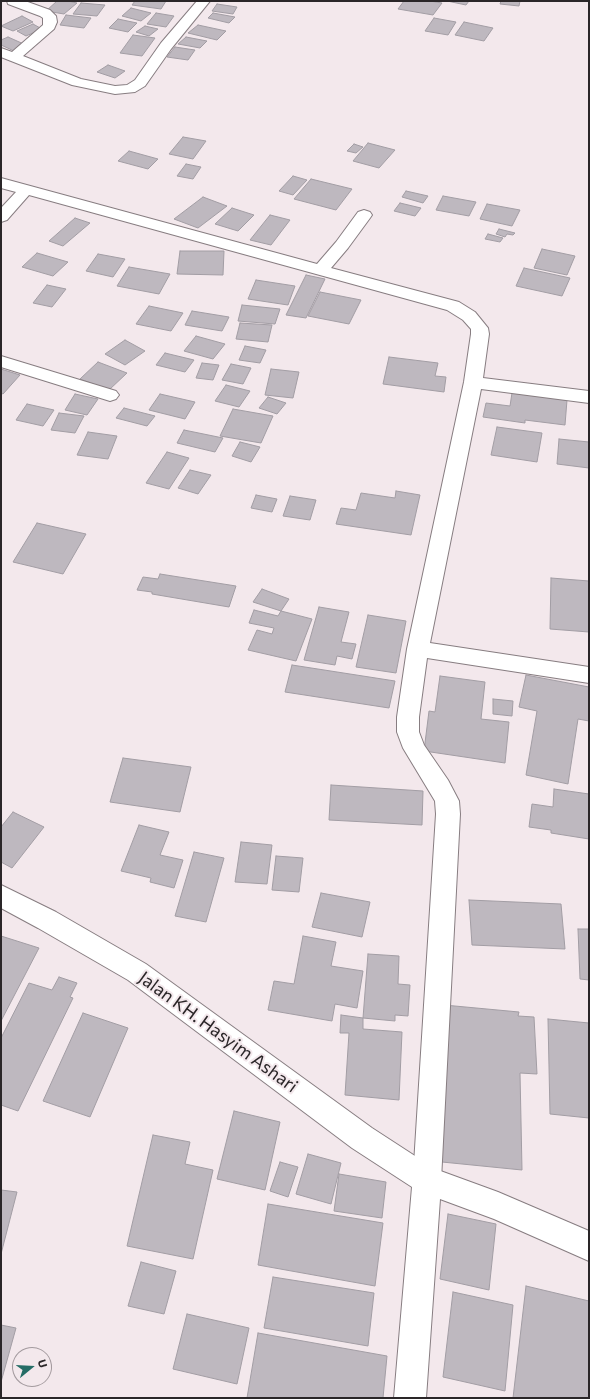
<!DOCTYPE html>
<html>
<head>
<meta charset="utf-8">
<style>
	body { margin:0 }
	#map { position:relative; width:590px; height:1399px; overflow:hidden; background:#f3e8ec; font-family:Commissioner,sans-serif }
	canvas { display:block }
	.frame { position:absolute; inset:0; border:2px solid #2a2628; pointer-events:none }
	.north { position:absolute; left:12px; top:1347px; width:40px; height:40px; box-sizing:border-box; background:#f3e8ec; border:1px solid #a39a9e; border-radius:50%; rotate:72deg; font-size:11px; font-weight:700; line-height:16px; text-align:center; color:#2a2628 }
	.north::after { content:''; display:block; margin:auto; width:14px; height:18px; background:#256d66; clip-path:polygon(50% 0,100% 100%,50% 72%,0 100%) }
</style>
</head>
<body>
<div id="map">
<canvas width="590" height="1399"></canvas>
<div class="frame"></div>
<div class="north">U</div>
</div>
<script>
const ctx = document.querySelector('canvas').getContext('2d');
ctx.lineJoin = 'round';
function fillPath(path, color) { ctx.fillStyle = color; ctx.fill(path, 'evenodd'); }
const poly = rows => new Path2D(rows.map(r => 'M' + r).join(''));
function stroke(path, color, width, dash) { ctx.strokeStyle = color; ctx.lineWidth = width; ctx.lineCap = dash ? 'butt' : 'round'; ctx.setLineDash(dash || []); ctx.stroke(path); }
function write(font, color, halo, rows, align = 'center') {
  ctx.font = font + ' Commissioner,sans-serif'; ctx.lineWidth = 4; ctx.setLineDash([]); ctx.textBaseline = 'middle'; ctx.strokeStyle = halo; ctx.fillStyle = color; for (const [text, x, y, turn = 0] of rows) {
    ctx.save(); ctx.translate(x, y); ctx.rotate((+turn || 0) * Math.PI / 180); ctx.textAlign = isNaN(turn) ? turn : align; if (halo) ctx.strokeText(text, 0, 0); ctx.fillText(text, 0, 0); ctx.restore();
  }
}
const building = poly([
	[57,1,68,1,77,3,64,14,46,11,57,1],
	[135,1,166,1,161,9,132,5,135,1],
	[404,1,430,1,442,3,433,15,398,9,404,1],
	[447,1,469,1,466,5,447,1],
	[501,1,520,1,519,6,500,4,501,1],
	[81,3,105,5,97,16,73,14,81,3],
	[217,4,237,7,233,14,212,11,217,4],
	[131,8,151,13,141,21,122,16,131,8],
	[156,13,174,16,166,27,147,24,156,13],
	[213,13,235,17,229,23,208,18,213,13],
	[66,15,91,18,84,28,60,25,66,15],
	[22,16,33,22,13,31,1,26,22,16],
	[434,18,456,22,448,35,425,31,434,18],
	[118,19,137,23,128,32,109,28,118,19],
	[464,22,493,28,484,41,455,35,464,22],
	[33,24,42,29,26,36,17,31,33,24],
	[198,25,226,31,217,40,188,33,198,25],
	[145,26,158,29,149,36,136,32,145,26],
	[133,35,155,38,142,56,120,53,133,35],
	[8,37,26,45,14,51,1,45,1,40,8,37],
	[186,37,207,41,200,48,178,44,186,37],
	[175,47,195,50,188,60,167,57,175,47],
	[108,65,125,71,115,78,97,72,108,65],
	[183,137,206,141,193,159,169,154,183,137],
	[368,143,395,150,379,168,353,161,368,143],
	[354,144,363,147,356,153,347,151,354,144],
	[129,151,158,159,148,169,118,161,129,151],
	[186,164,201,167,193,179,177,176,186,164],
	[293,176,307,180,293,195,279,191,293,176],
	[311,179,352,189,336,210,294,199,311,179],
	[406,191,428,196,423,203,402,197,406,191],
	[443,196,476,202,469,216,436,210,443,196],
	[203,197,227,206,198,228,174,219,203,197],
	[400,203,421,208,415,216,394,211,400,203],
	[487,204,520,210,512,226,480,219,487,204],
	[232,208,254,215,238,231,215,224,232,208],
	[270,215,290,220,271,245,250,240,270,215],
	[75,218,90,223,63,246,49,241,75,218],
	[499,229,515,233,513,235,507,234,505,237,496,234,499,229],
	[488,234,503,238,500,242,485,239,488,234],
	[542,249,575,256,567,275,534,268,542,249],
	[180,251,224,251,223,275,177,274,180,251],
	[37,253,68,262,53,276,22,267,37,253],
	[98,254,125,259,113,277,86,271,98,254],
	[129,267,170,274,159,294,117,286,129,267],
	[524,268,570,278,562,296,516,286,524,268],
	[306,275,325,279,306,318,286,315,306,275],
	[256,280,295,286,288,305,248,299,256,280],
	[47,285,66,289,52,307,33,303,47,285],
	[320,292,361,300,349,324,308,316,320,292],
	[242,305,280,309,275,324,238,321,242,305],
	[149,306,183,313,171,331,136,324,149,306],
	[192,311,229,317,222,331,185,325,192,311],
	[240,323,272,325,268,342,236,339,240,323],
	[196,336,225,344,213,359,184,351,196,336],
	[125,340,145,351,125,365,105,354,125,340],
	[245,346,266,350,260,363,239,360,245,346],
	[165,353,194,360,185,372,156,365,165,353],
	[389,357,438,363,435,376,446,377,444,392,383,384,389,357],
	[98,362,127,373,109,390,80,379,98,362],
	[202,363,219,365,213,380,196,378,202,363],
	[231,364,251,368,243,384,222,380,231,364],
	[1,369,20,375,3,394,1,393,1,369],
	[271,369,299,372,293,398,265,395,271,369],
	[226,385,250,391,239,407,215,401,226,385],
	[512,393,567,400,565,425,525,420,525,423,483,417,486,403,510,406,512,393],
	[75,394,98,399,87,415,65,410,75,394],
	[160,394,195,402,185,419,149,410,160,394],
	[268,397,286,403,277,414,259,408,268,397],
	[27,404,54,410,43,426,16,420,27,404],
	[124,408,155,416,147,426,116,418,124,408],
	[233,409,273,416,261,443,220,436,233,409],
	[59,413,84,416,75,433,51,430,59,413],
	[497,427,542,433,537,462,491,455,497,427],
	[184,430,223,438,215,452,177,443,184,430],
	[88,432,117,436,108,459,77,455,88,432],
	[559,439,589,442,589,468,557,464,559,439],
	[240,442,260,447,251,462,232,456,240,442],
	[167,452,189,458,169,489,146,483,167,452],
	[190,470,211,475,198,494,178,488,190,470],
	[396,491,420,495,411,535,336,524,341,508,356,510,361,493,395,498,396,491],
	[256,495,277,499,272,512,251,508,256,495],
	[290,496,316,500,310,520,283,516,290,496],
	[37,523,86,534,63,574,13,562,37,523],
	[160,574,236,586,229,607,152,594,152,592,137,590,143,577,158,579,160,574],
	[551,578,589,581,589,632,550,629,551,578],
	[262,589,289,599,281,611,253,602,262,589],
	[319,607,349,612,341,642,356,644,352,659,337,656,335,665,304,660,319,607],
	[254,610,278,616,281,611,312,619,296,661,248,650,257,630,272,634,274,628,249,623,254,610],
	[368,615,406,621,396,673,356,667,368,615],
	[292,665,395,681,389,708,285,692,292,665],
	[526,675,589,687,589,721,578,719,568,784,526,775,537,711,519,707,526,675],
	[440,676,485,682,481,719,509,722,505,763,424,751,429,711,435,712,440,676],
	[493,699,513,701,512,716,493,714,493,699],
	[123,758,191,767,180,812,110,802,123,758],
	[331,785,423,791,422,825,329,820,331,785],
	[554,789,589,794,589,839,551,833,551,830,529,827,532,804,553,807,554,789],
	[13,812,44,827,12,868,1,862,1,827,13,812],
	[139,825,169,832,160,855,183,860,174,888,150,882,151,878,121,871,139,825],
	[241,842,272,845,267,884,235,882,241,842],
	[194,852,224,858,206,922,175,916,194,852],
	[276,856,303,858,299,892,272,890,276,856],
	[321,893,370,902,362,937,312,927,321,893],
	[469,900,561,904,565,949,472,945,469,900],
	[578,929,589,929,589,980,580,979,578,929],
	[1,936,39,948,1,1021,1,936],
	[303,936,336,942,331,966,363,971,357,1008,335,1004,332,1021,268,1010,274,981,294,984,303,936],
	[368,954,399,956,398,984,410,985,408,1016,395,1015,395,1021,363,1018,368,954],
	[59,977,77,983,70,997,73,998,18,1111,1,1105,1,1038,29,983,52,990,59,977],
	[444,1005,519,1012,518,1016,534,1017,537,1074,520,1073,522,1170,442,1162,444,1005],
	[83,1013,128,1028,90,1117,43,1101,83,1013],
	[341,1015,363,1018,363,1029,402,1032,399,1100,345,1095,349,1033,340,1033,341,1015],
	[548,1019,589,1023,589,1118,550,1114,548,1019],
	[234,1111,280,1122,265,1190,217,1179,234,1111],
	[153,1135,190,1142,185,1164,213,1170,193,1259,127,1246,153,1135],
	[308,1154,341,1163,331,1204,296,1194,308,1154],
	[280,1162,298,1167,288,1197,270,1191,280,1162],
	[339,1174,386,1182,382,1218,334,1211,339,1174],
	[1,1190,17,1192,1,1254,1,1190],
	[268,1204,383,1223,375,1286,258,1265,268,1204],
	[448,1214,496,1224,489,1290,440,1279,448,1214],
	[141,1262,176,1271,164,1314,128,1306,141,1262],
	[273,1277,374,1293,368,1346,264,1328,273,1277],
	[526,1286,589,1301,589,1398,513,1398,526,1286],
	[453,1292,513,1305,505,1391,443,1377,453,1292],
	[187,1314,249,1328,237,1384,173,1369,187,1314],
	[1,1325,16,1328,1,1382,1,1325],
	[258,1333,387,1356,383,1398,247,1398,258,1333]
]);
fillPath(building, '#beb8bf');
stroke(building, '#a29da4', 1);
const street = poly([
	[7,1,25,1,50,10,56,16,57,22,54,29,23,56,81,79,115,86,127,85,135,80,161,43,197,1,210,1,171,49,145,86,135,92,115,94,72,85,1,57,1,48,12,52,43,25,43,18,40,16,8,4,7,1],
	[1,178,317,264,336,242,358,212,364,210,370,212,372,215,370,218,348,248,331,268,459,302,475,312,488,328,489,334,483,378,589,391,589,403,481,389,430,643,589,667,589,683,427,658,419,717,419,732,424,745,448,780,459,801,460,814,441,1180,437,1190,427,1194,417,1190,413,1180,436,814,435,801,403,748,397,732,397,717,407,649,464,382,471,334,471,329,463,320,447,310,29,195,7,220,1,222,1,208,16,192,1,188,1,178],
	[1,356,116,391,119,395,116,399,110,401,1,367,1,356]
]);
const secondary = poly([
	[1,885,56,912,146,964,372,1128,435,1169,498,1192,589,1231,589,1261,494,1219,440,1199,426,1398,394,1398,412,1187,352,1148,128,980,38,928,1,908,1,885]
]);
stroke(street, '#877d81', 2);
stroke(secondary, '#877d81', 2);
fillPath(street, '#fff');
fillPath(secondary, '#fff');
write('18px', '#2a2628', '#f3e8ec', [
	["Jalan KH. Hasyim Ashari",218,1032,36]
]);
</script>
</body>
</html>
